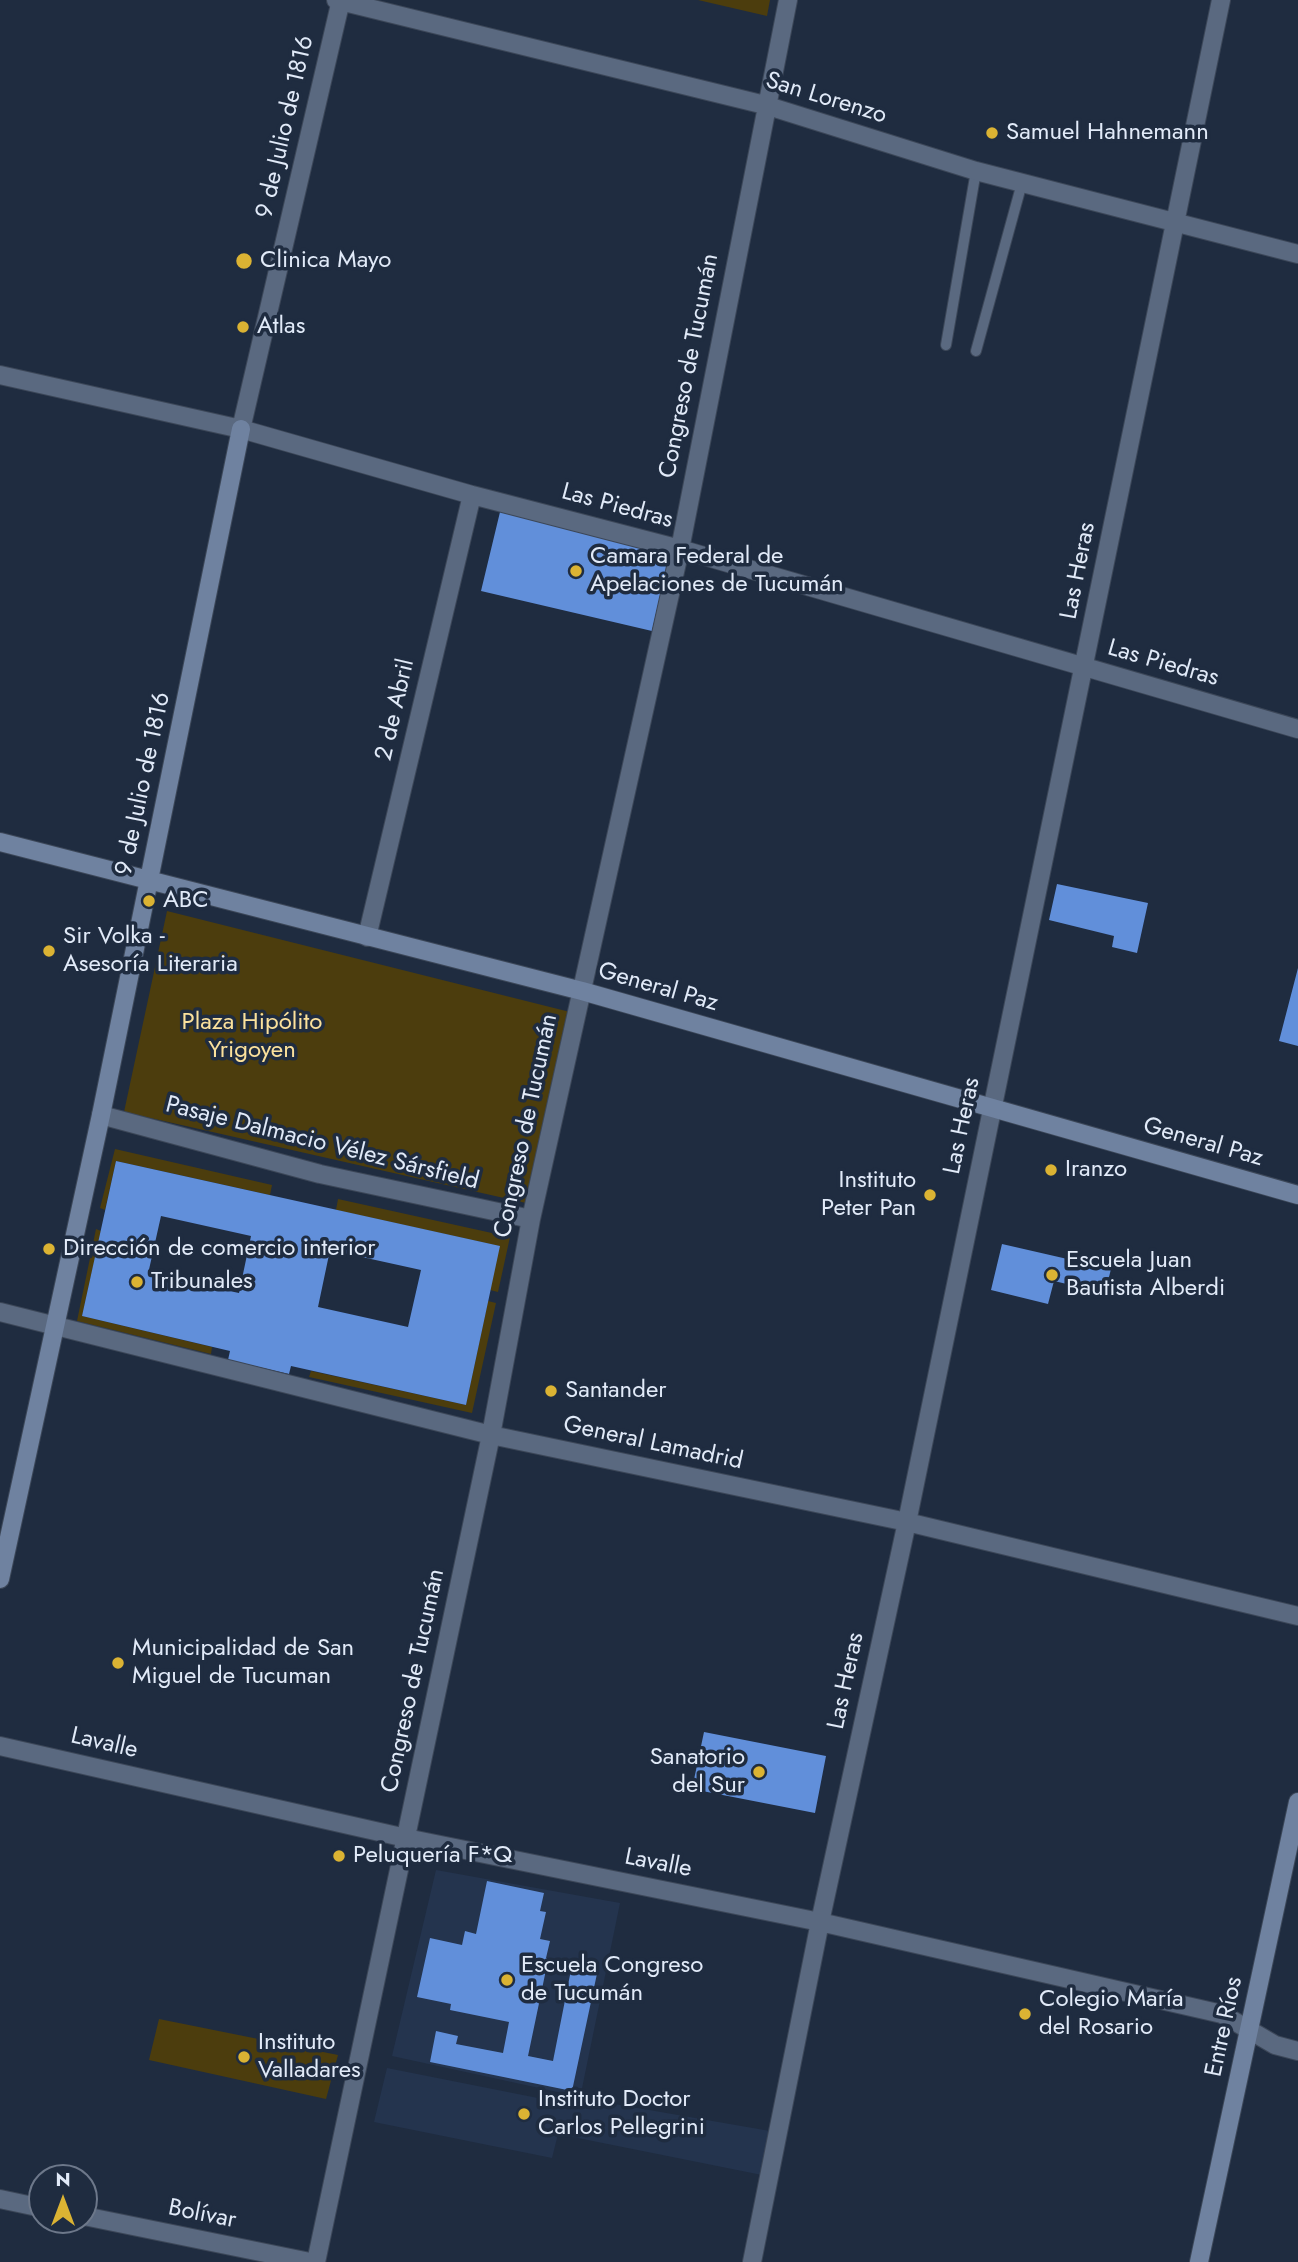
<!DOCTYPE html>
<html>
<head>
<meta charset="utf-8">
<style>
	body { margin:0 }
	#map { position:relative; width:1298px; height:2262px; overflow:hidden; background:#1f2c40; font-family:Jost,sans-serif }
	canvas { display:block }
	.north { position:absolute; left:28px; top:2164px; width:70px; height:70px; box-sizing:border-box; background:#1f2c40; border:2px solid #6d788a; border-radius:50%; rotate:0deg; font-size:19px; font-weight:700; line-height:28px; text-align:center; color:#e1eaf8 }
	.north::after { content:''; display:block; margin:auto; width:24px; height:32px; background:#dbb333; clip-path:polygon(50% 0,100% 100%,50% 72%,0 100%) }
</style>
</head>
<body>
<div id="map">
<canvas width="1298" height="2262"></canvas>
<div class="north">N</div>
</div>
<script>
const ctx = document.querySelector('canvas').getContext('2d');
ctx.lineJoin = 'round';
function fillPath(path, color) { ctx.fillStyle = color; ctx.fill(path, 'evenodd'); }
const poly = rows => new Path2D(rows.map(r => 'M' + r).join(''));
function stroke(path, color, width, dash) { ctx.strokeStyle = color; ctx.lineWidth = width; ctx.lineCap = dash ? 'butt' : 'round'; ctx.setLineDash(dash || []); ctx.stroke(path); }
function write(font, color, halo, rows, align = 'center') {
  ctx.font = font + ' Jost,sans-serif'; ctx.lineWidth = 7; ctx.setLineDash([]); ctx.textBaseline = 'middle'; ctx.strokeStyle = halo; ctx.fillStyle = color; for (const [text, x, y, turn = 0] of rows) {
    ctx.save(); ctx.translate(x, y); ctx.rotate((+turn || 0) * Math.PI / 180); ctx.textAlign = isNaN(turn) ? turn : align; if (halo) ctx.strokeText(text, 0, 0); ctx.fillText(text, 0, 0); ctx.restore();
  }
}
fillPath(poly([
	[436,1870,620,1903,580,2098,770,2131,762,2175,558,2134,552,2158,374,2122,387,2068,573,2105,576,2096,392,2056]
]), '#24344e');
fillPath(poly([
	[698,0,770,0,767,16],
	[167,911,574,1013,526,1203,124,1112],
	[115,1149,272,1185,270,1195,116,1161,105,1210,100,1208],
	[338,1199,510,1237,498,1292,490,1290,499,1246,336,1210],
	[96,1229,101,1231,82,1316,212,1347,211,1354,77,1321],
	[488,1301,496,1303,472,1413,309,1377,311,1371,466,1405],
	[159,2019,338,2055,326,2099,149,2060]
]), '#4c3d0d');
fillPath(poly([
	[500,512,670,552,652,631,481,591],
	[1057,884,1148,903,1137,953,1112,947,1114,936,1049,920],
	[1298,968,1298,1046,1279,1041],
	[116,1161,500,1246,466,1405,291,1366,289,1374,228,1360,230,1351,82,1316],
	[161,1216,251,1236,239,1293,148,1274],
	[330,1250,421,1270,408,1327,318,1307],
	[1002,1244,1111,1269,1105,1293,1054,1281,1048,1304,991,1290],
	[704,1732,826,1756,815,1813,692,1789],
	[487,1881,544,1893,540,1911,546,1912,540,1939,550,1941,546,1958,598,1969,572,2091,430,2062,436,2031,458,2036,456,2044,503,2053,509,2022,450,2010,451,2004,417,1997,430,1938,462,1945,465,1931,476,1934],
	[547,1965,571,1970,553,2061,528,2056]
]), '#618fda');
const lane = poly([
	[946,345,976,171],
	[976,351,1022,183]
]);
const street = poly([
	[336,0,765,105,976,171,1298,254],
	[0,375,241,429,472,495,680,549,1298,729],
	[241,429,341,0],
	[367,937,472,495],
	[101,1115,320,1174,531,1219],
	[0,1312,491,1435,907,1522,1298,1616],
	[0,1746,406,1838,820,1922,1222,2014,1275,2045,1298,2051],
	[0,2199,42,2208],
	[84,2216,310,2262],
	[316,2262,491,1435,531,1219,680,549,788,0],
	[752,2262,820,1922,907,1522,1221,0]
]);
const secondary = poly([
	[0,842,582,991,1298,1195],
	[0,1579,101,1115,241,429],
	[1199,2262,1298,1802]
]);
stroke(lane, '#3c4758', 12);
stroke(street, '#3c4758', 20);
stroke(secondary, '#3c4758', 20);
stroke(lane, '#5a6980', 10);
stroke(street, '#5a6980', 18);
stroke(secondary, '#6f82a0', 18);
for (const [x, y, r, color] of [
	[992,133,7,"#dbb333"],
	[244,261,9,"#dbb333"],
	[243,327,7,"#dbb333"],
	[576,571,7,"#dbb333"],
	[149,901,7,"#dbb333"],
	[49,951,7,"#dbb333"],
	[1051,1170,7,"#dbb333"],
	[930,1195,7,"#dbb333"],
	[49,1249,7,"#dbb333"],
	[1052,1275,7,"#dbb333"],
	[137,1282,7,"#dbb333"],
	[551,1391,7,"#dbb333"],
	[118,1663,7,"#dbb333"],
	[759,1772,7,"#dbb333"],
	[339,1856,7,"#dbb333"],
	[507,1980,7,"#dbb333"],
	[1025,2014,7,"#dbb333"],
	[244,2057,7,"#dbb333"],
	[524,2114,7,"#dbb333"]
]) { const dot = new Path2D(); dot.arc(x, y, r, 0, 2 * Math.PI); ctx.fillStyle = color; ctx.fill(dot); stroke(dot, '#1f2c40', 2.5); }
write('24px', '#e1eaf8', '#1f2c40', [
	["San Lorenzo",826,99,17],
	["9 de Julio de 1816",286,127,-77],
	["Congreso de Tucumán",690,366,-79],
	["Las Piedras",617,507,15],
	["Las Heras",1079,571,-79],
	["Las Piedras",1163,664,16],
	["2 de Abril",396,710,-77],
	["9 de Julio de 1816",144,784,-78],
	["General Paz",658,988,16],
	["Congreso de Tucumán",527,1126,-78],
	["Las Heras",963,1126,-78],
	["General Paz",1203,1143,16],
	["Pasaje Dalmacio Vélez Sársfield",322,1144,14],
	["General Lamadrid",653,1444,12],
	["Congreso de Tucumán",414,1681,-78],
	["Las Heras",847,1681,-78],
	["Lavalle",104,1744,13],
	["Lavalle",658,1864,11],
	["Entre Ríos",1225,2027,-78],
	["Bolívar",202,2215,11]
]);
write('24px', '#e1eaf8', '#1f2c40', [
	["Samuel Hahnemann",1006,133],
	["Clinica Mayo",260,261],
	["Atlas",257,327],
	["Camara Federal de",590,557],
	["Apelaciones de Tucumán",590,585],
	["ABC",163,901],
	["Sir Volka -",63,937],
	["Asesoría Literaria",63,965],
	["Iranzo",1065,1170],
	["Instituto",916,1181,"right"],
	["Peter Pan",916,1209,"right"],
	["Dirección de comercio interior",63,1249],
	["Escuela Juan",1066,1261],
	["Bautista Alberdi",1066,1289],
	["Tribunales",151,1282],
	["Santander",565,1391],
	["Municipalidad de San",132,1649],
	["Miguel de Tucuman",132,1677],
	["Sanatorio",745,1758,"right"],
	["del Sur",745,1786,"right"],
	["Peluquería F*Q",353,1856],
	["Escuela Congreso",521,1966],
	["de Tucumán",521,1994],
	["Colegio María",1039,2000],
	["del Rosario",1039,2028],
	["Instituto",258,2043],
	["Valladares",258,2071],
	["Instituto Doctor",538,2100],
	["Carlos Pellegrini",538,2128]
], 'left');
write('24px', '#fbe19c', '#1f2c40', [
	["Plaza Hipólito",252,1023],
	["Yrigoyen",252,1051]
]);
</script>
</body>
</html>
